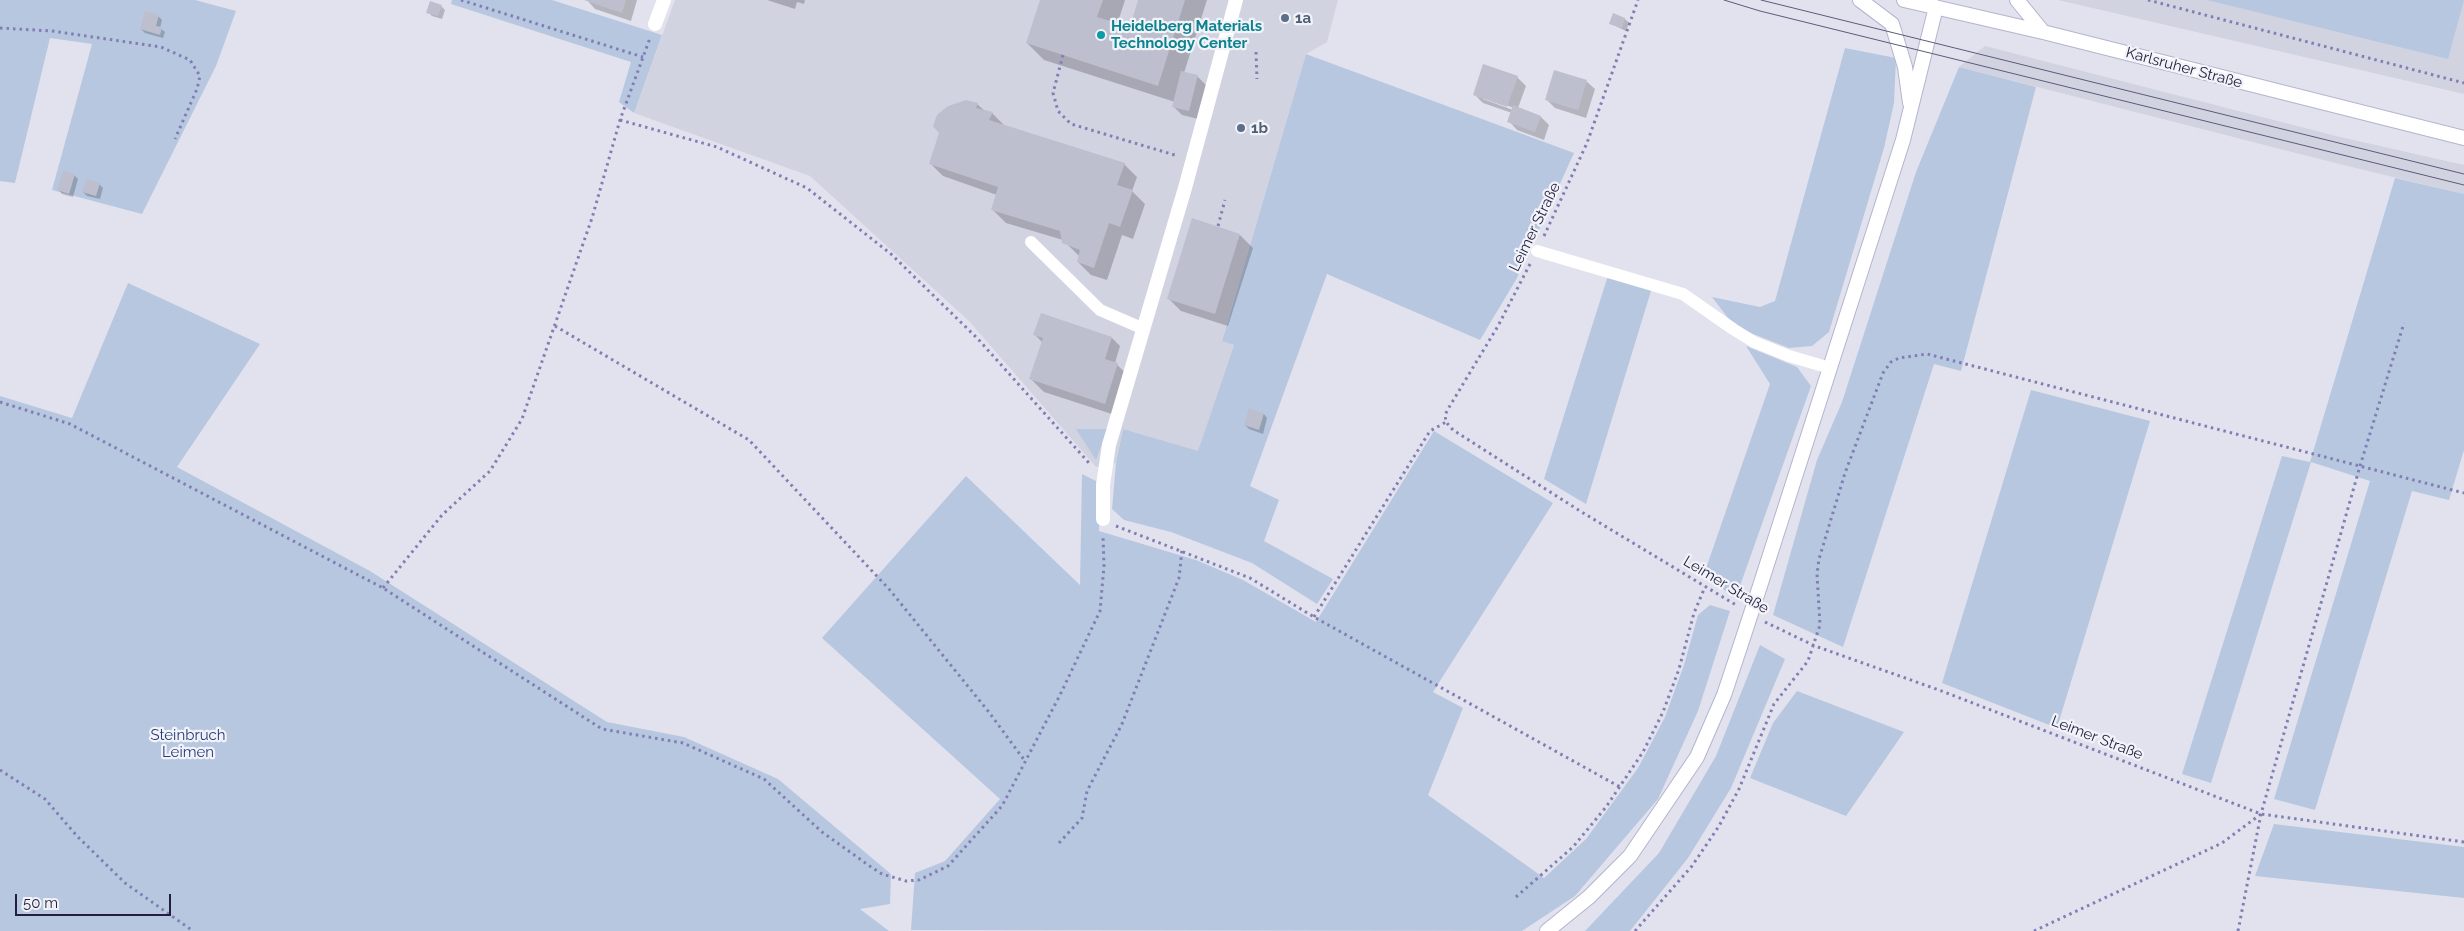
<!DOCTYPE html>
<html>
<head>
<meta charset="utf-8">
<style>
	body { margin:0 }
	#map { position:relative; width:2464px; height:931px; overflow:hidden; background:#e1e2ed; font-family:Raleway,sans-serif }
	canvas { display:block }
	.scale { position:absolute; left:15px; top:894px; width:156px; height:22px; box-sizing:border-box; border:2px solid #221f3f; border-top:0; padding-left:6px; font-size:15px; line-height:18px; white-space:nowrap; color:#221f3f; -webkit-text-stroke:4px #f2f3f9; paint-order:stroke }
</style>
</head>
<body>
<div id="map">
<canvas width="2464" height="931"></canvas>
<div class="scale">50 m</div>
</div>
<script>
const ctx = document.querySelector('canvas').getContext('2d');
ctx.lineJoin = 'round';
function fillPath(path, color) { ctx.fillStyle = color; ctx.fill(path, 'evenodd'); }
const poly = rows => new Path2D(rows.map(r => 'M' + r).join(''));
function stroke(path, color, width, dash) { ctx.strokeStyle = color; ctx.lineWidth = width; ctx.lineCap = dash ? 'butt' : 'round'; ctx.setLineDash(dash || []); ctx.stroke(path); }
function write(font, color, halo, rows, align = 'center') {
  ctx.font = font + ' Raleway,sans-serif'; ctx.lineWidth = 4.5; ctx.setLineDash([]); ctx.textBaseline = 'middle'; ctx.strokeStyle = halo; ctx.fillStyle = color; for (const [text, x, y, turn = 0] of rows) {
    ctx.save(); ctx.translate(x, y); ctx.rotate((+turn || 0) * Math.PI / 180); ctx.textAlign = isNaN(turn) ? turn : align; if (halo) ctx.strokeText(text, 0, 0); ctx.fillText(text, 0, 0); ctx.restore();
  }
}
fillPath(poly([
	[675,0,1338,0,1327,42,1306,54,1222,340,1234,345,1198,452,1123,429,1116,463,1096,467,969,321,810,176,634,113],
	[2058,0,2464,0,2464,94],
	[1985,46,2336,136,2464,165,2464,194,2339,164,1959,67]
]), '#d2d3e1');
fillPath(poly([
	[0,0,195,0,236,11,216,66,142,214,52,190,92,44,50,38,15,183,0,181],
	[452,0,552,0,662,35,634,113,619,102,631,62,451,4],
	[2207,0,2464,0,2448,59],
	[1845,48,1896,58,1894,103,1884,148,1829,332,1812,346,1789,348,1735,327,1712,297,1760,307,1775,301],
	[1306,54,1574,153,1517,278,1480,340,1327,274,1250,486,1279,500,1264,541,1333,579,1317,604,1252,563,1171,532,1124,520,1112,509,1116,463,1123,429,1198,451,1234,345,1222,341],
	[1959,67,2036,87,1961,371,1934,364,1843,647,1773,615,1817,460,1842,402,1916,172],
	[2395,178,2464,194,2464,450,2449,500,2412,491,2315,810,2274,799,2370,481,2311,462,2211,783,2182,774,2282,456,2310,462],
	[1610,269,1654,281,1586,504,1544,479],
	[128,283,260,344,177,467,370,571,607,722,684,737,778,779,891,874,890,904,860,909,889,931,0,931,0,396,72,418],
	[1746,346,1797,367,1811,386,1736,597,1703,577,1770,384],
	[2031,390,2150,421,2057,728,1942,683],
	[1076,429,1107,429,1096,460],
	[1434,431,1553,503,1433,692,1463,708,1428,795,1544,878,1586,839,1638,768,1665,717,1684,665,1698,615,1710,605,1730,611,1698,711,1658,799,1575,896,1522,931,911,930,915,873,945,861,1000,799,822,638,966,476,1080,585,1082,474,1100,483,1099,531,1196,560,1243,580,1316,622],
	[1760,645,1785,659,1731,788,1688,858,1630,931,1585,931,1659,853,1716,756],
	[1797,691,1904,732,1846,816,1750,778,1773,723],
	[2274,824,2464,847,2464,898,2255,876]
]), '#b8c7e0');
fillPath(poly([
	[587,0,637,0,631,21,595,9],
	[767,0,805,0,804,4,797,2,795,9],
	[1041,0,1125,0,1117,25,1130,29,1140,0,1207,0,1184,73,1197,76,1206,85,1198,119,1182,115,1174,107,1175,102,1044,60,1027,43],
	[441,6,445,10,442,19,432,16,428,12],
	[158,16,162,20,160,28,165,32,163,38,145,33,141,29],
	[1625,19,1629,23,1626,31,1611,24],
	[1517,77,1526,86,1518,108,1541,117,1549,125,1544,140,1517,130,1509,121,1512,113,1483,103,1474,94],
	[1483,97,1514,108,1513,110,1483,99],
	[1586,81,1595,89,1586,118,1555,108,1546,99],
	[977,104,985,111,992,113,1005,126,1124,164,1137,177,1132,191,1145,204,1133,239,1122,235,1107,280,1091,275,1078,262,1080,257,1063,240,1006,223,993,210,997,195,943,176,930,163],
	[74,175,78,179,73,197,62,194,59,190],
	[99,184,103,188,100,199,87,196,83,192],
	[1240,235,1253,248,1228,326,1181,311,1168,298],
	[1035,335,1112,338,1120,346,1115,363,1130,377,1118,416,1044,392,1031,379,1043,343],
	[1264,414,1267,418,1263,434,1249,429,1245,425]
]), '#0003');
fillPath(poly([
	[584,0,626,0,622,13],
	[1040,0,1103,0,1097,17,1130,27,1138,0,1185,0,1158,86,1026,43],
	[430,1,442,5,438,16,426,13],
	[145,11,159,15,156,26,162,27,160,35,140,29],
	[1613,13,1625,18,1622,28,1609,24],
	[1483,64,1518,76,1507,107,1473,95],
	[1554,70,1587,80,1578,110,1545,100],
	[1181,71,1198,75,1189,111,1172,107],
	[966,100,978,103,976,108,993,112,989,120,1125,163,1117,185,1133,190,1120,227,1109,223,1094,268,1077,262,1080,250,1062,243,1060,231,991,210,998,187,929,164,939,133,933,126,937,115,948,106],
	[1513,105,1541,116,1535,132,1507,122],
	[63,171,75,174,69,194,57,190],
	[86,179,100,183,96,196,82,192],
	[1192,218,1240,234,1215,314,1167,299],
	[1041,313,1112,337,1105,359,1118,363,1105,404,1029,379,1043,338,1033,335],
	[1249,408,1264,413,1259,430,1244,425]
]), '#bdbfce');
const secondary = poly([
	[1860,0,1892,24,1905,67,1910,103],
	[1904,0,2043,32,2464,138],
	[2017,0,2043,32],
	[1760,586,1903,140,1936,7],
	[1547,931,1589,897,1630,856,1697,757,1724,695,1740,647]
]);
stroke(secondary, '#b3b4ce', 16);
stroke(poly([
	[461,0,643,57],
	[2148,0,2464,83],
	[0,28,52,31,161,47,190,60,200,76,197,89,175,139],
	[1256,52,1257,79],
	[1063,55,1053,93,1058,111,1071,124,1178,156],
	[620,120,717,147,807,188,891,254,978,339,1089,463],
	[1218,226,1225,200],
	[1544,236,1587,143,1638,0],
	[1530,264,1498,326,1448,409,1445,415,1446,422,1453,430,1580,511,1736,605],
	[555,326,749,440,889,589,988,711,1025,761],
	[0,402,70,424,383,588,602,729,683,743,764,779,822,832,871,867,882,874,906,881,919,880,948,866,1002,806,1060,695,1100,611,1104,566,1103,536],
	[1116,526,1250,578,1314,617,1620,787],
	[383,588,442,515,490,471,522,419,592,218,620,120,650,38],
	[1314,617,1430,431,1446,422],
	[1765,622,1815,646,1939,690,2261,814,2464,842],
	[0,770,45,799,77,836,125,883,193,931],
	[1059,843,1082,818,1087,791,1122,724,1179,578,1182,550],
	[1516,897,1573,847,1606,807,1643,752,1663,712,1679,669,1694,613,1705,587],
	[1635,931,1692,866,1719,826,1739,789,1774,704,1808,661,1820,625,1817,574,1819,559,1845,473,1883,373,1891,362,1899,358,1927,354,2464,493],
	[2034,931,2222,843,2261,814],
	[2238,931,2261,814,2360,466,2404,323]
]), '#807eb3', 3, [2.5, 4]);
stroke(poly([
	[1031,242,1100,310,1144,329],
	[1537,251,1683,294,1733,329,1754,342,1789,356,1830,368]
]), '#fff', 12);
stroke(poly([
	[655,24,664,0],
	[1103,519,1103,485,1109,445,1185,188,1236,0]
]), '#fff', 14);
stroke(secondary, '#fff', 14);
stroke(poly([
	[1724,0,1760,11,2464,185],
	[1761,0,2464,174]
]), '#5c5a7b', 1);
const secondaryBridge = poly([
	[1740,647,1760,586]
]);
stroke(secondaryBridge, '#b3b4ce', 16, []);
stroke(secondaryBridge, '#fff', 14);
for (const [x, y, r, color] of [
	[1285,18,5,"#5c6f8a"],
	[1101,35,5,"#0f9aa8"],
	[1241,128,5,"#5c6f8a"]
]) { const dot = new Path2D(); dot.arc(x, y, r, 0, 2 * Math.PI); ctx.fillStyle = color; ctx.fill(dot); stroke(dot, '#f2f3f9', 2); }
write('bold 15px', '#4e5e75', '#f2f3f9', [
	["1a",1295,18],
	["1b",1251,128]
], 'left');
write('bold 15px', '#0d838f', '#f2f3f9', [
	["Heidelberg Materials",1111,26],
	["Technology Center",1111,43]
], 'left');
write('15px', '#221f3f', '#f2f3f9', [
	["Karlsruher Straße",2184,68,15],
	["Leimer Straße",1535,227,-64],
	["Leimer Straße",1726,585,31],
	["Leimer Straße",2097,738,21]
]);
write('15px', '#263c79', '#f2f3f9', [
	["Steinbruch",188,735],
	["Leimen",188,752]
]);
</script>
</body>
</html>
